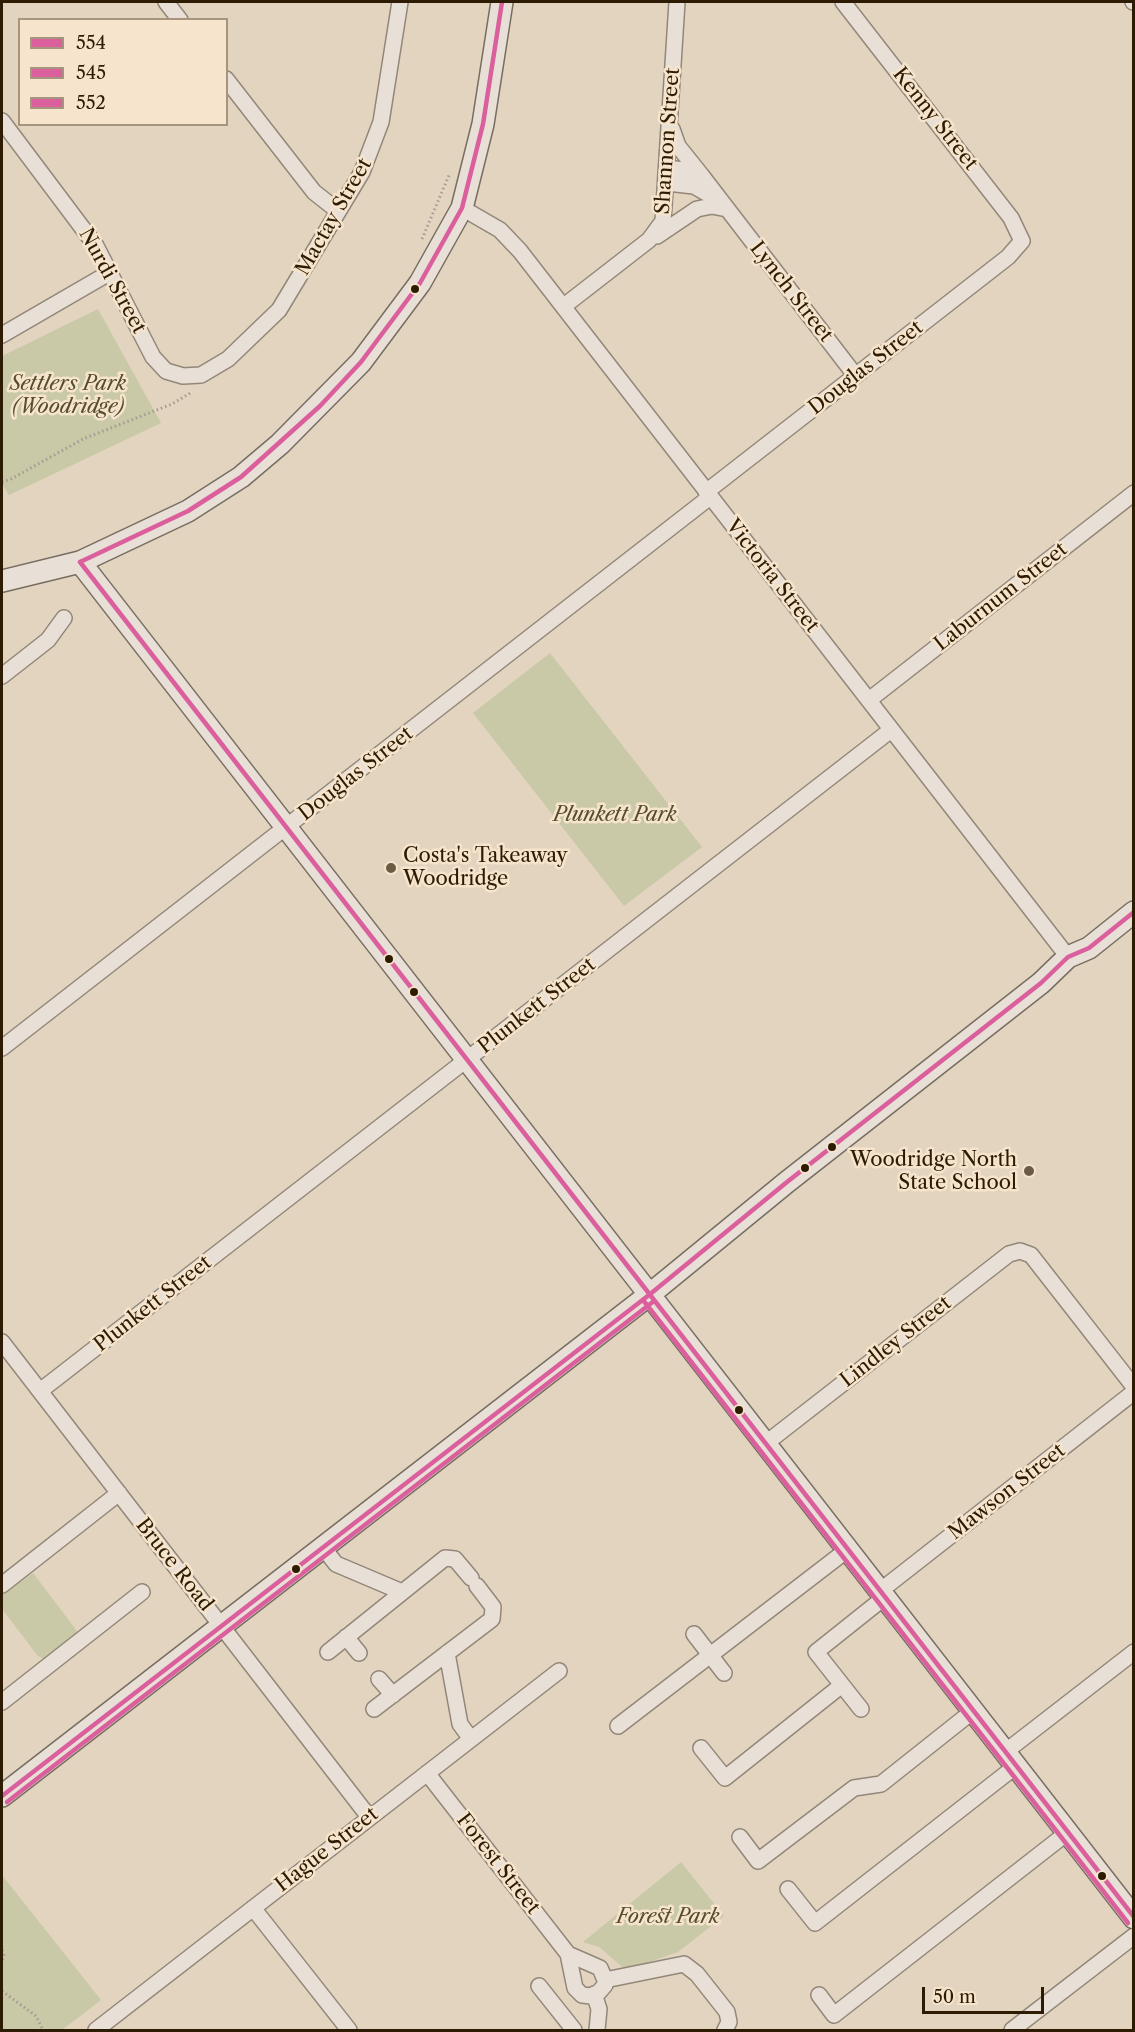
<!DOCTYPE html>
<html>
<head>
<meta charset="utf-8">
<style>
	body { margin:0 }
	#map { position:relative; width:1135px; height:2032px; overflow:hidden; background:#e3d4c0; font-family:"Libre Caslon Text",serif }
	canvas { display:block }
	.frame { position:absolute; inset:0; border:3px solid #2d1c03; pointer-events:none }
	.legend { position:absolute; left:18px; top:18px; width:210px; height:108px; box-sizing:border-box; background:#f6e4cd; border:2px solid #a6947c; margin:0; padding:8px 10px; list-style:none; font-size:18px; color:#2d1c03 }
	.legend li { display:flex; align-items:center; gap:12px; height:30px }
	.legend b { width:30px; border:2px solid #a6947c }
	.scale { position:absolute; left:922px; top:1987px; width:122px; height:27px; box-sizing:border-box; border:3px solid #2d1c03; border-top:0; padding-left:8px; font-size:18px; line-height:21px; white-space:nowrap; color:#2d1c03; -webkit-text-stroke:4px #f6e4cd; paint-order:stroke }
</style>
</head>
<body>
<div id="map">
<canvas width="1135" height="2032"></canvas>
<div class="frame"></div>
<ul class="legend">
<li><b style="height:8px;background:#db5f9c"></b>554</li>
<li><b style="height:8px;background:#db5f9c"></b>545</li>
<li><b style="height:8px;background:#db5f9c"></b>552</li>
</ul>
<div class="scale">50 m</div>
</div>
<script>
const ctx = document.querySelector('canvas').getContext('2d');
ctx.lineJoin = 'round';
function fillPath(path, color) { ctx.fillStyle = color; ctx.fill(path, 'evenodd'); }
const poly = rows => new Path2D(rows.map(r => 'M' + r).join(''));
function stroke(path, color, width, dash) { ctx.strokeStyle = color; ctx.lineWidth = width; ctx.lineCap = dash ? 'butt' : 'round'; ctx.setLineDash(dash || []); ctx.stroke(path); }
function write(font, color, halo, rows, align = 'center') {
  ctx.font = font + ' "Libre Caslon Text",serif'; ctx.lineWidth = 5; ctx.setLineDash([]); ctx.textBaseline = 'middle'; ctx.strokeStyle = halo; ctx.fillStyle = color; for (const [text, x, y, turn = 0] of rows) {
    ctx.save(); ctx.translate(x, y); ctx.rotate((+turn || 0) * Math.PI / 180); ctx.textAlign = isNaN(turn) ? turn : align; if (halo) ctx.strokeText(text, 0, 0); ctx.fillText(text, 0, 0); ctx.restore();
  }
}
fillPath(poly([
	[98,309,161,423,9,495,2,484,2,356],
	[550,653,702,847,624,906,473,713],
	[33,1573,77,1631,75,1635,44,1659,38,1656,2,1609,2,1595],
	[681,1862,724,1916,678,1952,626,1970,599,1947,583,1942],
	[2,1875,101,2000,62,2030,2,2030]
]), '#c9c8a7');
const street = poly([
	[166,2,180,20],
	[1133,2,1134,2],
	[226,79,314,192,338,211],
	[2,121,96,246,153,357,166,371,183,376,201,375,228,359,279,310,362,172,381,122,400,2],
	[672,129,678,146,702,176],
	[667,168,692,171,702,176,855,375],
	[667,183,694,186,715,198],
	[462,208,500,230,520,251,1068,957],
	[657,236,697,209,712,206,727,209],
	[564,306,649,240,663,221,677,2],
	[2,335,109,273],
	[706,492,1008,257,1022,241,1011,218,843,2],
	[2,676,48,640,64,618],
	[869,700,1134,493],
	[2,1048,710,497],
	[2,1342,369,1817],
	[40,1391,891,730],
	[765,1444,1009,1254,1020,1251,1031,1255,1134,1387],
	[322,1546,336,1564,402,1592],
	[2,1585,119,1493],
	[880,1591,1134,1392],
	[694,1634,724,1673],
	[346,1637,359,1653],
	[328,1652,445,1558,455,1559,471,1578],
	[447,1653,460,1724,471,1739],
	[379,1679,393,1695],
	[2,1702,142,1592],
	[374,1709,492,1619,493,1607,477,1586],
	[861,1709,816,1652,885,1597],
	[618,1726,847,1550],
	[701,1748,725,1778,842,1685],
	[1005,1752,1134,1652],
	[427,1773,568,1954,575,1988,582,1995,591,1996,599,1992,605,1985,605,1980,600,1968,568,1954],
	[740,1837,758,1861,854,1788,881,1784,973,1711],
	[788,1889,815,1923,1016,1766],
	[253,1908,349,2030],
	[605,1980,684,1964,697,1974,727,2012,729,2022,725,2030],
	[539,1986,574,2030],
	[594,1994,599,2009,597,2030],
	[819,1995,834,2015,1067,1833],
	[96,2030,559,1671],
	[1012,2030,1134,1936]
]);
const secondary = poly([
	[80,562,1134,1918],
	[2,581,80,562,188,511,241,477,280,444,361,362,420,283,462,208,483,124,502,2],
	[2,1796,649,1295,787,1182,1041,983,1068,957,1089,948,1134,912]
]);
stroke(street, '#928778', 18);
stroke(secondary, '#776d60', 24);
stroke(poly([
	[422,239,450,173],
	[2,482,11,479,83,439,172,404,192,392],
	[2,1950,4,1954,2,1961],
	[2,1991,36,2016,43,2030]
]), '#a39c92', 3, [1.5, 3]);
stroke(street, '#e8e0d6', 15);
stroke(secondary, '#e8e0d6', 21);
stroke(poly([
	[80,562,1134,1917],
	[80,562,188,511,241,477,320,406,361,362,420,283,462,208,483,124,502,2]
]), '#db5f9c', 4.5);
stroke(poly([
	[643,1300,1128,1923],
	[7,1802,654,1301]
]), '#db5f9c', 4.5);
stroke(poly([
	[2,1796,649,1295,787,1182,1041,983,1068,957,1089,948,1134,912]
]), '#db5f9c', 4.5);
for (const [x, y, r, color] of [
	[415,289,5,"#2d1c03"],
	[391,868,6,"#6d5c45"],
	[389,959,5,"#2d1c03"],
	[414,992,5,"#2d1c03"],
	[832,1147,5,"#2d1c03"],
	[805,1168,5,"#2d1c03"],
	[1029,1171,6,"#6d5c45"],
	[739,1410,5,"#2d1c03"],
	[296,1569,5,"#2d1c03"],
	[1102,1876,5,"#2d1c03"]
]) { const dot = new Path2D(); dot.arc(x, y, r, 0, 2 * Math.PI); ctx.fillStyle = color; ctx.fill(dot); stroke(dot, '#f6e4cd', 2); }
write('20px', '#2d1c03', '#f6e4cd', [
	["Kenny Street",935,119,52],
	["Shannon Street",668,141,-86],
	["Mactay Street",334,217,-60],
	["Nurdi Street",112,281,61],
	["Lynch Street",791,292,52],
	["Douglas Street",866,368,-38],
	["Victoria Street",772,576,52],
	["Laburnum Street",1001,597,-38],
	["Douglas Street",356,774,-38],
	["Plunkett Street",537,1006,-38],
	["Plunkett Street",153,1304,-38],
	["Lindley Street",896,1342,-38],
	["Mawson Street",1007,1492,-38],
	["Bruce Road",174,1565,52],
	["Hague Street",327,1850,-38],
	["Forest Street",498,1864,52]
]);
write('italic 20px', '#554d2e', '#f6e4cd', [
	["Settlers Park",68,384],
	["(Woodridge)",68,407],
	["Plunkett Park",615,815],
	["Forest Park",668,1917]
]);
write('20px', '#2d1c03', '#f6e4cd', [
	["Costa's Takeaway",403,856],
	["Woodridge",403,879],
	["Woodridge North",1017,1160,"right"],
	["State School",1017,1183,"right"]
], 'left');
</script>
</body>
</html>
